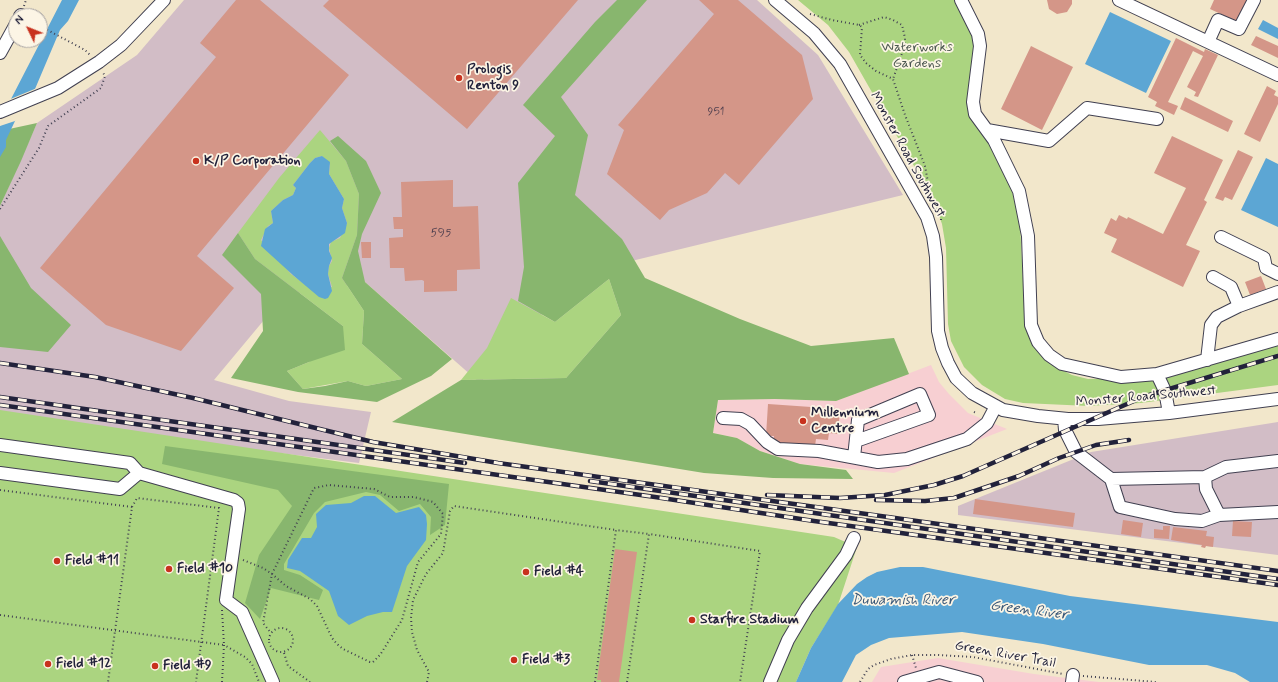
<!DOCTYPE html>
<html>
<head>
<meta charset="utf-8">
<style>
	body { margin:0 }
	#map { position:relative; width:1278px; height:682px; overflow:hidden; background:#f2e7cb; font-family:Mynerve,sans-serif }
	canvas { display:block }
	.north { position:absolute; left:8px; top:8px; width:40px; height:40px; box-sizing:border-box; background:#fcf5e5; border:1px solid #a5a1a1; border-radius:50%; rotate:313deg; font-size:11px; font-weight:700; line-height:16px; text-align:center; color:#22223b }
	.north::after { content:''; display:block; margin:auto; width:14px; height:18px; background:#c8321e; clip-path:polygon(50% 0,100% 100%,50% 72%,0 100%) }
</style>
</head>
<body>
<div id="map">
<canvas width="1278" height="682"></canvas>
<div class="north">N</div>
</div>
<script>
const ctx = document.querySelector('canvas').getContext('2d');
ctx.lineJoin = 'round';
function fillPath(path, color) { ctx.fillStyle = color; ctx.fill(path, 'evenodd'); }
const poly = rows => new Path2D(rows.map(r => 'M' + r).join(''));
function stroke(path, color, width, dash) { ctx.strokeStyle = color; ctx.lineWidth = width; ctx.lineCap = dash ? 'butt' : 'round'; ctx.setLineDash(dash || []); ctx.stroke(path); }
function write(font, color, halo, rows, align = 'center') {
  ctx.font = font + ' Mynerve,sans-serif'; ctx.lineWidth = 3.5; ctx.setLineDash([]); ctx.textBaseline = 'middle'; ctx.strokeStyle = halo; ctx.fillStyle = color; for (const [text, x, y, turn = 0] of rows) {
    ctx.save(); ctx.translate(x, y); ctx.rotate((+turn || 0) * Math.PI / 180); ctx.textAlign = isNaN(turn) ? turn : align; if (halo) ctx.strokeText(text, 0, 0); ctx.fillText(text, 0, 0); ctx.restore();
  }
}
fillPath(poly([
	[931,365,939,382,949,394,968,413,1007,429,894,473,800,464,760,451,737,438,713,433,718,400,775,399,836,401],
	[938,658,1034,674,1099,682,872,682,881,667]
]), '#f7cfd2');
fillPath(poly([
	[184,0,757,0,818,55,903,195,578,274,480,383,365,282,284,296,214,380,289,401,371,412,359,463,0,418,0,206,37,123,137,55],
	[1278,422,1278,555,958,515,958,506,1091,452]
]), '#d2bdc6');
fillPath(poly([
	[798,0,955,0,970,28,974,40,974,53,969,88,1009,178,1020,224,1025,318,1058,368,1072,375,1088,379,1170,377,1278,345,1278,385,1141,403,1089,406,1023,403,1005,399,982,385,964,367,951,341,948,324,946,248,942,224,934,201,849,52,828,25],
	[320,130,346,161,359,194,357,235,342,278,364,311,362,344,402,379,366,386,348,381,303,389,287,371,309,362,343,326,255,259,238,233,279,178],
	[322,156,330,165,329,174,344,199,342,208,347,223,340,238,331,242,329,248,332,261,329,266,328,274,332,287,311,289,291,274,261,240,268,226,273,223,271,211,283,200,293,195,296,188,293,185,310,163,315,158],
	[609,279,621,315,566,378,461,380,487,348,511,298,555,322],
	[0,410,834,537,857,547,838,605,811,648,796,682,0,682]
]), '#abd480');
fillPath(poly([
	[617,0,647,0,561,97,588,135,575,195,622,239,645,278,740,319,811,346,894,338,909,374,836,401,775,399,718,400,713,433,737,438,760,451,800,464,846,470,853,479,773,478,704,473,392,422,461,380,566,378,621,315,609,279,555,322,518,301,524,267,518,183,555,136,523,105,595,22],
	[37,123,21,161,0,206,0,131],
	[338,136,366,161,381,193,362,234,358,251,365,282,452,359,431,376,377,402,298,392,231,378,263,331,261,294,222,255,238,233,255,259,343,326,345,350,309,362,287,371,303,389,325,386,348,381,366,386,402,379,362,344,364,311,342,278,357,235,359,194,346,161,330,141],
	[0,236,31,288,71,325,48,352,0,347],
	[165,446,449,484,445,525,430,535,431,517,420,504,399,511,380,495,366,492,325,502,314,513,284,564,284,570,300,575,323,590,319,600,271,588,260,619,245,603,259,555,292,506,278,490,162,464]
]), '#88b66e');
fillPath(poly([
	[62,0,79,0,68,21,60,30,35,89,15,121,6,140,6,147,0,157,0,126,11,99],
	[1110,12,1171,41,1146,93,1085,64],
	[1263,20,1278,28,1278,39,1258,29],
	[322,156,330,162,329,174,344,199,342,208,347,223,345,233,329,244,329,251,332,258,329,266,328,274,332,291,328,298,325,299,319,297,294,276,261,246,265,229,273,223,271,211,283,200,293,195,296,188,293,185,310,163,315,158],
	[1266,158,1278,164,1278,227,1241,210],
	[364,496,375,496,396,513,419,507,426,515,427,524,426,540,407,566,392,612,383,612,367,616,349,625,338,616,329,591,300,571,287,568,288,560,302,538,311,538,317,527,316,514,326,505,351,503],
	[900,567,923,567,1070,596,1278,622,1278,682,1250,682,1235,673,1207,665,1149,665,1043,644,962,632,889,638,871,645,856,655,842,682,796,682,811,648,838,604,857,584,867,577,877,572]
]), '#5ca6d4');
fillPath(poly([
	[37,88,18,120,0,126,0,121,8,100]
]), '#f2e7cb');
fillPath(poly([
	[236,0,260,0,349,75,197,256,234,288,181,351,106,325,40,268,216,57,200,43],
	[329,0,578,0,467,129,323,6],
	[699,0,738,0,802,55,813,99,739,185,725,173,707,193,669,210,660,220,607,174,624,130,618,125,714,14],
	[1047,0,1072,0,1072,4,1067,12,1057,14,1049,9],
	[1214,0,1247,0,1236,21,1210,9],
	[1256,36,1278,46,1278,58,1251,45],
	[1176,38,1204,52,1205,49,1218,55,1198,97,1194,96,1196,92,1187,87,1203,56,1193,51,1168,102,1178,106,1174,115,1155,106,1157,102,1148,97],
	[1031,46,1073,67,1042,130,1001,109],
	[1267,86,1276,91,1274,95,1278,97,1278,104,1260,142,1244,134],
	[1185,97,1233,121,1228,132,1180,109],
	[1172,136,1223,160,1204,200,1207,202,1186,245,1200,251,1183,287,1111,252,1117,239,1104,233,1111,218,1116,221,1119,215,1127,219,1128,217,1163,234,1186,188,1154,173],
	[1238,150,1253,157,1232,200,1225,197,1223,201,1215,198],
	[453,180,453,207,478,206,480,269,457,270,457,291,424,292,424,281,422,280,405,281,404,268,390,268,389,238,403,237,403,229,394,229,393,217,402,217,401,182],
	[361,242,371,242,371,258,362,258],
	[1261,276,1266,289,1250,295,1245,282],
	[768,404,840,409,838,434,829,433,828,440,816,439,815,446,773,443,774,436,766,436],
	[975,499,1075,513,1073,527,973,514],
	[1123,520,1143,523,1141,537,1121,534],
	[1233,521,1252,522,1251,537,1232,536],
	[1163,526,1170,526,1169,539,1154,538,1154,529,1163,530],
	[1173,527,1207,531,1206,536,1214,537,1213,547,1206,546,1205,548,1201,547,1202,545,1171,540],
	[615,549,637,552,619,682,601,682,601,680,597,680]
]), '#d49688');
const minor = poly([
	[775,0,814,33,840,64,927,217,933,236,936,257,938,331,942,348,948,363,956,378,972,393,1003,410,1038,416,1068,419,1098,419,1169,413,1278,399],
	[961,0,978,34,980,46,973,102,975,114,994,140,1019,191,1028,236,1031,325,1038,342,1049,355,1062,364,1121,377,1157,374,1278,339],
	[1119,0,1278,75],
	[20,16,21,15],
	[1208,42,1218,20,1239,29,1254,0],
	[0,53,16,24],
	[0,112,58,88,99,62,121,45,164,0],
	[987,130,1049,141,1087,108,1157,119],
	[1221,237,1264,258,1266,268,1278,274],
	[1213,277,1231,287,1239,306],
	[1207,360,1211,325,1217,317,1239,306,1278,292],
	[1157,374,1165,391,1169,413],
	[723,418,741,419,750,424,767,442,778,449,819,451,878,462,907,459,967,439,987,423,996,406],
	[1064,419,1065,430,1076,452,1111,479,1205,477,1226,467,1278,461],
	[0,445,130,463,139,473,234,500,238,503,239,509,226,600,242,612,273,682],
	[854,457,858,420,920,394,929,415,856,441],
	[0,473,120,489,139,473],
	[1111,479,1120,507,1175,519,1202,521,1219,515,1206,489,1205,477],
	[1219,515,1278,512],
	[770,682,788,640,807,608,846,555,854,538],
	[904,682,939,672,977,682],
	[1072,682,1073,675]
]);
stroke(minor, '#414051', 14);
stroke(poly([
	[24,6,26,0],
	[810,14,832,20,859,25,862,27,860,55,866,63,876,71,893,79,905,115,925,166,929,188,941,217,941,223],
	[859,25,884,17,893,20,902,25,905,38,905,45,893,79],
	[40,26,85,50,90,55],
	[0,209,39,148,48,126,101,88,105,76,102,71],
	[974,412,976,413],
	[0,490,132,507,108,682],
	[132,507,137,498,219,508,196,682],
	[243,560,263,568,272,574,286,586,310,599,317,606,332,638,337,644,343,649,370,662,373,662,380,655,402,620,418,562,441,534,443,514,433,502,414,497,390,497,374,489,329,485,314,488,272,574,263,623,271,633],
	[0,615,224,645,222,610],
	'269 640a12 12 0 1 1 24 0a12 12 0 1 1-24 0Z',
	[284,653,288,666,310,682],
	[912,655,916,668],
	[1083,676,1156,682],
	[222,682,224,645,245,657,252,664,259,682],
	[427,682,429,672,417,650,412,632,411,618,413,600,426,574,443,553,450,511,454,506,616,530],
	[595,682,616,530,649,534],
	[627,682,649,534,760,551,740,682],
	[860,682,868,669,874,665,891,659,912,655,939,655,973,657,1063,674]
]), '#414051', 2, [1, 3]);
stroke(minor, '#fff', 12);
const rail = poly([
	[0,363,95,377,193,398,373,442,498,463,1278,571],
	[0,397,465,463],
	[0,405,655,497,814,521,1278,585],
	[590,481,1278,579],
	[767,495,840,498,885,495,934,485,963,476,1143,397,1278,356],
	[876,500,925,501,954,498,1019,476,1059,458,1096,445,1129,440]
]);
stroke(rail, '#22223b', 4.5);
stroke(rail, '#fcf5e5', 3, [9]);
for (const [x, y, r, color] of [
	[459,78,4,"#c8321e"],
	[196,161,4,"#c8321e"],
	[803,421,4,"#c8321e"],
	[57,561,4,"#c8321e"],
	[169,569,4,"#c8321e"],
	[526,572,4,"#c8321e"],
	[692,620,4,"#c8321e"],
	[514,660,4,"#c8321e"],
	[48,664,4,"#c8321e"],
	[155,666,4,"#c8321e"]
]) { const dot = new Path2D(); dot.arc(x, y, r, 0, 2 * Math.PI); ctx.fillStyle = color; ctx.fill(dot); stroke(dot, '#fcf5e5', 1.5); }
write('12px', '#4e3f4e', null, [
	["951",716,112],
	["595",441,233]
]);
write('14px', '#4b5750', '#fcf5e5', [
	["Waterworks",917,48],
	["Gardens",917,64]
]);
write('bold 14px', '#22223b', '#fcf5e5', [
	["Prologis",467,70],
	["Renton 9",467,86],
	["K/P Corporation",204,161],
	["Millennium",811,413],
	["Centre",811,429],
	["Field #11",65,561],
	["Field #10",177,569],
	["Field #4",534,572],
	["Starfire Stadium",700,620],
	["Field #3",522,660],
	["Field #12",56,664],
	["Field #9",163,666]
], 'left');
write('14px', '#22223b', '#fcf5e5', [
	["Monster Road Southwest",907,155,61],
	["Monster Road Southwest",1146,397,-5],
	["Green River Trail",1005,655,10]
]);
write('italic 15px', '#395778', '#fcf5e5', [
	["Duwamish River",903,601],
	["Green River",1029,611,7]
]);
</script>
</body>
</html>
